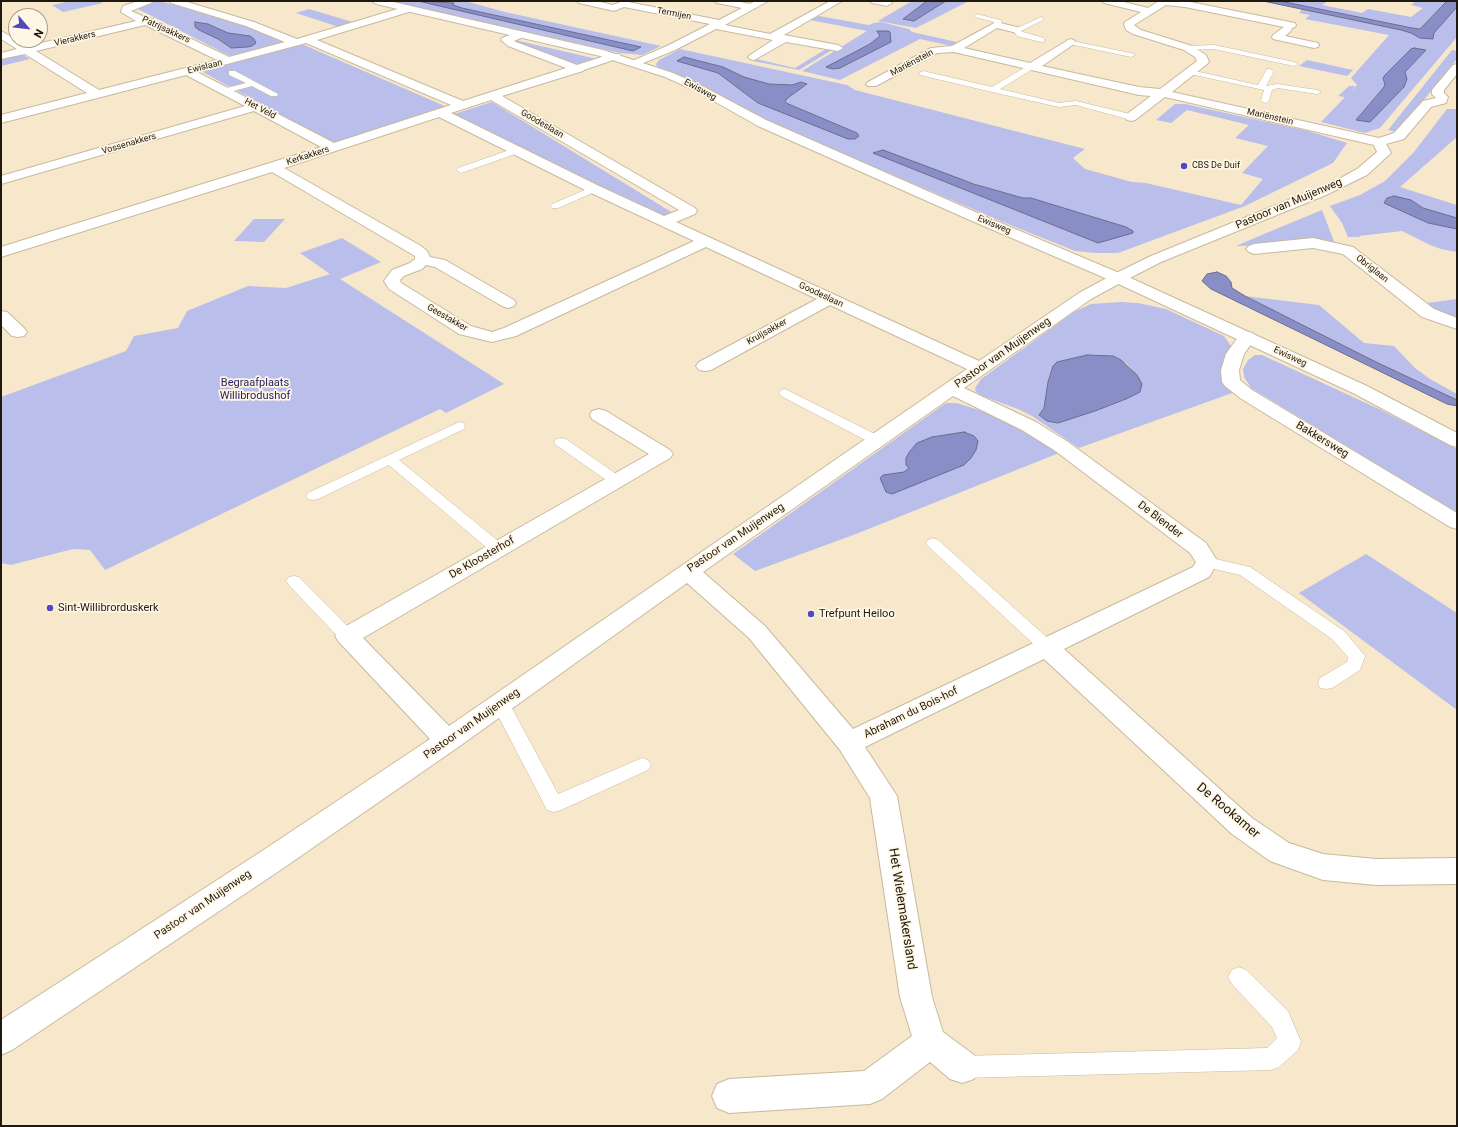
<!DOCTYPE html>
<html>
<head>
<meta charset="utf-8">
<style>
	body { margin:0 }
	#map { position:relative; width:1458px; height:1127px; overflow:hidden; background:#f7e8cb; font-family:Roboto,sans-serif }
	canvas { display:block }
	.frame { position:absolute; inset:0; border:2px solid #1e190f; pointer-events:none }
	.north { position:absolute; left:8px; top:8px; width:40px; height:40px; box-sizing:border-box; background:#fff6e4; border:1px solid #a59e8f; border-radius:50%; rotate:118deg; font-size:11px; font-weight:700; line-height:16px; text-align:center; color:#1e190f }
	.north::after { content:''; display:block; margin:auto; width:14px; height:18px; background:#5147be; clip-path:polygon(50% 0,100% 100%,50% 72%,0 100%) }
</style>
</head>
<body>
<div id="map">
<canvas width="1458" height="1127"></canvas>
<div class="frame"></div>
<div class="north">N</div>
</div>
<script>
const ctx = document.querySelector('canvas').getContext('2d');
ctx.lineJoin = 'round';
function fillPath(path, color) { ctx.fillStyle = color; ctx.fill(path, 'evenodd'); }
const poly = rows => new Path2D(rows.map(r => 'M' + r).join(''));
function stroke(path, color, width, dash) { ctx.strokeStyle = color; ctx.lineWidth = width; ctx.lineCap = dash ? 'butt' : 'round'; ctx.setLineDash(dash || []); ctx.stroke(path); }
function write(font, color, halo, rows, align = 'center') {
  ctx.font = font + ' Roboto,sans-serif'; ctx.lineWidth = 3.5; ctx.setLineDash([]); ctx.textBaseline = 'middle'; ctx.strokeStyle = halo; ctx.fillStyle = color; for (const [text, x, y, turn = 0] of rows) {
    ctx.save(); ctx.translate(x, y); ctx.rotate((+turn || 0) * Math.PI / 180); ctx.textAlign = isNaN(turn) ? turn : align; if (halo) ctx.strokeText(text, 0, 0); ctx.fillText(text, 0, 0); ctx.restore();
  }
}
fillPath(poly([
	[71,1,98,1,103,3,63,12,52,5],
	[154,1,160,1,244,25,283,42,232,57,136,8,139,5],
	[195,23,208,24,228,33,242,48,231,48,226,45],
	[389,1,418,1,633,51,640,47,462,8,453,5,453,3,435,1,465,1,505,12,661,46,642,55,620,53],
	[912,1,927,1,904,18,914,21,946,1,969,1,916,28,878,21],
	[1280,1,1328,1,1322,5,1362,13,1368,9,1411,17,1423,8,1411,5,1416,1,1447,1,1420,29,1412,28],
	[1457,7,1457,37,1380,128,1365,133,1321,122,1345,97,1338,96,1349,86,1355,86,1351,91,1357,85,1351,78,1389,35,1305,19,1310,15,1299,13,1302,9,1401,30,1433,39,1434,33],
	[1414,48,1425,51,1358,117,1384,87,1411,50],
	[309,9,356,23,342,28,296,13],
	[819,16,869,25,874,23,881,22,909,29,912,32,957,42,952,46,920,39,840,80,802,71,867,31,810,20],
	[515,40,597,59,581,66,572,65,571,62,512,41],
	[788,42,832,50,799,70,753,61,756,59,795,68,826,49],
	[304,45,447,107,337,144,332,143,201,71,294,46],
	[680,49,847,85,855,90,1085,149,1073,158,1085,169,1132,182,1146,183,1241,205,1263,179,1242,173,1268,146,1235,138,1249,125,1187,110,1171,123,1156,120,1175,104,1185,104,1308,131,1347,143,1333,163,1245,206,1118,253,1095,253,1075,251,1003,222,762,119,707,88,657,67,656,64,659,60],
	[684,57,723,67,744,77,769,84,792,85,801,82,807,85,799,89,785,101,786,103,857,133,859,136,848,139,758,103,718,73,678,61],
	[874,153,1023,198,1031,198,1126,227,1133,231,1098,243],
	[1452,50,1457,51,1457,59,1398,132,1388,130],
	[21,54,30,59,1,66,1,59],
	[1307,60,1339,67,1353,70,1347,76,1299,66],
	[492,102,673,213,664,216,451,115],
	[1447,109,1457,109,1457,137,1400,187,1457,205,1457,218,1423,208,1411,200,1384,203,1428,223,1457,229,1457,252,1441,249,1430,245,1402,231,1359,236,1360,237,1348,237,1342,223,1330,206,1360,195,1385,181,1414,152],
	[1322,210,1335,244,1236,246,1264,234],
	[254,219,285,219,264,242,234,241],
	[342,238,381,262,340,279,504,384,446,413,440,409,105,570,90,550,73,549,11,565,1,563,1,397,126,351,134,336,178,328,187,311,248,286,286,288,330,274,300,253],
	[1245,296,1319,305,1364,343,1394,346,1415,368,1430,379,1457,394,1457,400,1376,362],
	[1457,299,1457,318,1443,316,1420,304],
	[1121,302,1138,303,1166,309,1224,336,1231,346,1222,369,1235,392,1079,448,1032,416,1018,409,982,396,976,392,975,388,981,379,1074,312,1091,304],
	[1087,355,1113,356,1127,364,1137,375,1126,399,1095,411,1039,414,1044,408,1048,382,1053,366,1058,362],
	[1255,355,1262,355,1379,409,1457,449,1457,513,1251,388,1244,377,1243,369,1248,360],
	[946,403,957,403,997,416,1029,432,1059,453,856,534,755,571,733,554],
	[1366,554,1457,613,1457,710,1299,593]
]), '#babeea');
const water = poly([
	[418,1,454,3,453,5,462,8,641,47,633,51,418,1],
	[927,1,946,1,914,21,903,19,927,1],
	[1263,1,1280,1,1412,28,1420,29,1447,1,1457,1,1457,7,1434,33,1433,39,1420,38,1411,33,1401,30,1263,1],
	[195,22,208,24,228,33,250,36,254,39,256,43,252,46,247,47,231,48,218,39,199,30,195,27,195,22],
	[877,31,888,31,890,32,891,42,840,68,833,69,826,67,870,44,880,36,877,31],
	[1414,48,1426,50,1405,72,1407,79,1404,87,1370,122,1356,120,1384,87,1385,85,1383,78,1385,75,1411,49,1414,48],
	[684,57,723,67,744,77,769,84,792,85,801,82,807,84,789,97,785,101,786,103,857,133,859,136,855,139,848,139,758,103,718,73,677,61,684,57],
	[883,150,974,184,1023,198,1031,198,1126,227,1133,231,1133,233,1098,243,873,153,883,150],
	[1394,196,1411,200,1423,208,1457,218,1457,229,1428,223,1384,203,1387,198,1394,196],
	[1217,272,1226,276,1231,282,1232,288,1245,296,1376,362,1457,400,1457,406,1447,404,1211,289,1202,281,1207,274,1217,272],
	[1087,355,1113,356,1121,360,1137,375,1142,384,1140,392,1126,399,1095,411,1058,423,1047,421,1039,415,1044,408,1048,382,1053,366,1057,362,1087,355],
	[964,432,974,436,978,441,976,450,971,458,964,465,892,494,886,492,880,478,883,475,904,472,909,468,906,465,906,458,910,451,917,443,932,437,964,432]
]);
fillPath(water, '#8a8ec6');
stroke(water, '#6a6b8f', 1);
const lane = poly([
	[977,14,1000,20,1002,21,999,27,993,27,994,22,975,17,974,16,977,14],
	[1041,17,1044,19,1043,20,1021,31,1023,32,1044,38,1044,42,1041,42,1017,36,1013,30,1041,17],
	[1067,40,1131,53,1135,55,1131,57,1070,44,1067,44,1067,40],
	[1214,45,1294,62,1298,64,1294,66,1214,49,1188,50,1184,48,1188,46,1214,45],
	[1029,65,1035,65,1036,67,1000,89,1059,103,1076,101,1134,115,1135,117,1131,120,1076,105,1059,107,992,92,920,75,919,73,923,71,992,87,1029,65],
	[1267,69,1270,69,1274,71,1266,86,1277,84,1317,90,1321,92,1317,94,1278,88,1272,90,1269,101,1265,103,1261,101,1264,90,1190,74,1186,72,1190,70,1258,85,1267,69],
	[229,71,235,71,278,94,277,96,271,96,252,86,226,93,223,93,223,89,246,83,229,75,229,71],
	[515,148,518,149,519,151,518,153,464,172,461,173,456,170,458,168,515,148],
	[594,186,597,187,599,189,597,191,558,208,552,208,550,206,552,204,594,186],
	[785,389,883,438,885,441,883,444,873,444,781,396,779,393,781,390,785,389],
	[459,422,464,423,465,426,464,429,399,460,503,545,505,549,503,553,498,554,493,553,389,465,318,499,313,500,308,499,306,496,308,493,459,422],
	[561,438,566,439,622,478,624,481,622,484,617,485,612,484,556,445,554,442,556,439,561,438],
	[933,538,938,540,1052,642,1054,646,1052,650,1046,652,1040,650,928,546,926,543,928,540,933,538],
	[1207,557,1250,567,1344,631,1365,656,1360,670,1332,688,1326,689,1320,688,1318,683,1320,678,1347,662,1348,657,1332,639,1240,575,1202,566,1200,562,1202,558,1207,557],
	[294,576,299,577,353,632,355,636,353,640,347,642,341,640,289,585,286,581,289,577,294,576],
	[501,697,507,699,558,794,642,758,648,760,651,765,648,770,561,810,554,812,547,810,492,704,495,699,501,697],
	[1239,967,1246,970,1288,1011,1301,1042,1298,1050,1279,1067,1271,1070,962,1078,954,1075,951,1067,954,1059,962,1056,1267,1048,1277,1038,1272,1027,1232,984,1228,977,1232,970,1239,967]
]);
const street = poly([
	[138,1,153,1,151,3,131,11,147,18,153,19,154,21,229,57,285,42,246,26,171,3,169,1,184,1,254,22,297,39,404,7,412,7,413,9,412,11,317,40,463,101,566,68,508,46,501,40,502,38,518,32,526,32,527,34,526,36,514,41,516,42,577,65,611,54,619,54,621,56,619,58,584,70,583,71,502,96,695,208,697,211,695,214,676,222,979,361,1079,293,1112,275,1151,256,1337,180,1357,169,1377,152,1374,145,1165,97,1135,120,1131,121,1127,120,1125,117,1127,114,1151,96,1139,95,954,52,937,53,876,86,868,86,866,84,868,82,931,48,952,46,996,22,1021,28,1022,30,1017,33,997,28,964,48,1030,63,1070,39,1074,40,1075,42,1074,44,1042,66,1139,87,1160,89,1197,61,1195,57,1184,50,1133,34,1126,30,1124,24,1125,22,1141,12,1104,3,1102,1,1120,1,1148,8,1159,1,1185,1,1295,23,1296,25,1295,27,1292,28,1291,31,1285,36,1318,43,1319,45,1318,47,1314,48,1273,39,1272,37,1273,35,1284,27,1185,7,1166,5,1134,25,1141,30,1192,46,1206,55,1209,62,1207,64,1172,92,1379,138,1394,133,1423,101,1436,98,1432,94,1432,90,1453,65,1457,64,1457,74,1444,90,1444,93,1448,97,1446,103,1431,107,1404,139,1386,144,1391,153,1367,175,1326,195,1161,262,1124,281,1091,299,964,388,1036,422,1068,442,1206,543,1218,562,1209,577,1064,649,1252,818,1289,843,1323,854,1376,859,1457,858,1457,884,1376,885,1323,880,1270,861,1232,834,1044,659,865,747,897,796,932,997,943,1032,974,1055,978,1067,974,1079,962,1083,950,1079,930,1062,882,1099,870,1104,729,1113,717,1108,712,1096,717,1084,729,1079,864,1071,912,1036,900,997,870,798,840,750,749,638,687,583,457,748,282,869,12,1050,1,1055,1,1020,262,851,430,739,339,642,335,636,339,630,649,454,592,419,590,415,592,411,599,409,606,411,670,450,673,454,670,458,363,638,449,726,967,369,830,305,711,370,705,371,699,370,696,366,699,362,817,299,706,247,516,336,492,342,459,334,389,289,384,281,392,270,410,263,415,259,415,256,272,172,1,257,1,247,321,147,254,111,1,184,1,176,245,106,186,75,1,123,1,115,87,93,25,54,1,59,1,53,17,49,1,39,1,31,28,46,136,21,121,12,123,6,138,1],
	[145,25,217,60,99,90,36,51,145,25],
	[306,43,451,105,334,143,197,72,306,43],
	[491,100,679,210,664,216,599,186,451,113,491,100],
	[439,117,589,192,694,241,504,328,492,332,471,326,401,283,400,280,404,276,422,269,426,265,435,267,502,306,508,308,514,306,516,303,514,300,445,260,430,257,427,251,421,246,284,168,439,117],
	[953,396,1022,430,1054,450,1190,553,1196,562,1193,567,853,729,765,626,703,572,953,396],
	[577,1,596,1,613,5,623,1,719,20,742,8,717,3,715,1,736,1,750,4,755,1,768,1,725,25,770,34,830,1,842,1,784,35,838,45,843,48,838,51,786,42,754,60,750,59,748,57,750,55,773,40,716,29,675,50,636,66,632,65,630,63,632,61,667,46,710,24,624,7,614,11,579,3,577,1],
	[870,1,891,1,892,3,887,6,872,3,870,1],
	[1313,238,1353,247,1434,309,1457,318,1457,329,1422,317,1343,254,1313,248,1254,254,1249,252,1246,249,1249,246,1254,244,1313,238],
	[1,311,7,312,24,328,27,332,24,336,18,337,12,336,1,325,1,311],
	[1247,332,1253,333,1256,337,1244,354,1239,370,1240,380,1252,390,1457,513,1457,529,1450,527,1240,398,1225,386,1222,382,1221,370,1226,354,1241,333,1247,332]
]);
const secondary = poly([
	[371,1,389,1,603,50,673,73,704,87,766,120,982,215,1124,275,1367,386,1457,433,1457,447,1450,445,1355,394,1241,341,1112,281,972,221,758,126,696,91,665,77,600,56,376,4,371,1]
]);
stroke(lane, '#c8b99d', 1);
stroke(street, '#c8b99d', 2);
stroke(secondary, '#c8b99d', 2);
fillPath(lane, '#fff');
fillPath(street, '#fff');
fillPath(secondary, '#fff');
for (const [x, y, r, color] of [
	[1184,166,4,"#5147be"],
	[50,608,4,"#5147be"],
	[811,614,4,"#5147be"]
]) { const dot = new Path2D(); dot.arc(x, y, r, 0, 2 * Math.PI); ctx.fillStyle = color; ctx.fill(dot); stroke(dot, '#fff6e4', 1.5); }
write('9px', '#1e190f', '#fff6e4', [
	["Termijen",674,14,11],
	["Patrijsakkers",166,30,25],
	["Vierakkers",75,39,-13],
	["Mariënstein",912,63,-28],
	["Ewislaan",205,67,-14],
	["Ewisweg",700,90,28],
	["Het Veld",260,109,28],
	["Mariënstein",1270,117,13],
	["Goodeslaan",542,124,30],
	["Vossenakkers",129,144,-16],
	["Kerkakkers",308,156,-18],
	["Ewisweg",994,225,23],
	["Obriglaan",1372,269,38],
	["Goodeslaan",821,295,25],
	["Geestakker",447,318,30],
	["Kruijsakker",767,332,-29],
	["Ewisweg",1290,357,25]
]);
write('9px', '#1e190f', '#fff6e4', [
	["CBS De Duif",1192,166]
], 'left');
write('11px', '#1e190f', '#fff6e4', [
	["Pastoor van Muijenweg",1289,204,-23],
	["Pastoor van Muijenweg",1003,353,-35],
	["Bakkersweg",1322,440,31],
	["De Biender",1160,520,37],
	["Pastoor van Muijenweg",736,538,-34],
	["De Kloosterhof",482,558,-30],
	["Abraham du Bois-hof",911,713,-26],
	["Pastoor van Muijenweg",472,724,-35],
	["Pastoor van Muijenweg",203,905,-34]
]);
write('11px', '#272265', '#fff6e4', [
	["Begraafplaats",255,383],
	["Willibrodushof",255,396]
]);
write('11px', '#1e190f', '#fff6e4', [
	["Sint-Willibrorduskerk",58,608],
	["Trefpunt Heiloo",819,614]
], 'left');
write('13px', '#1e190f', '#fff6e4', [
	["De Rookamer",1228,811,40],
	["Het Wielemakersland",902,909,81]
]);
</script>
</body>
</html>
